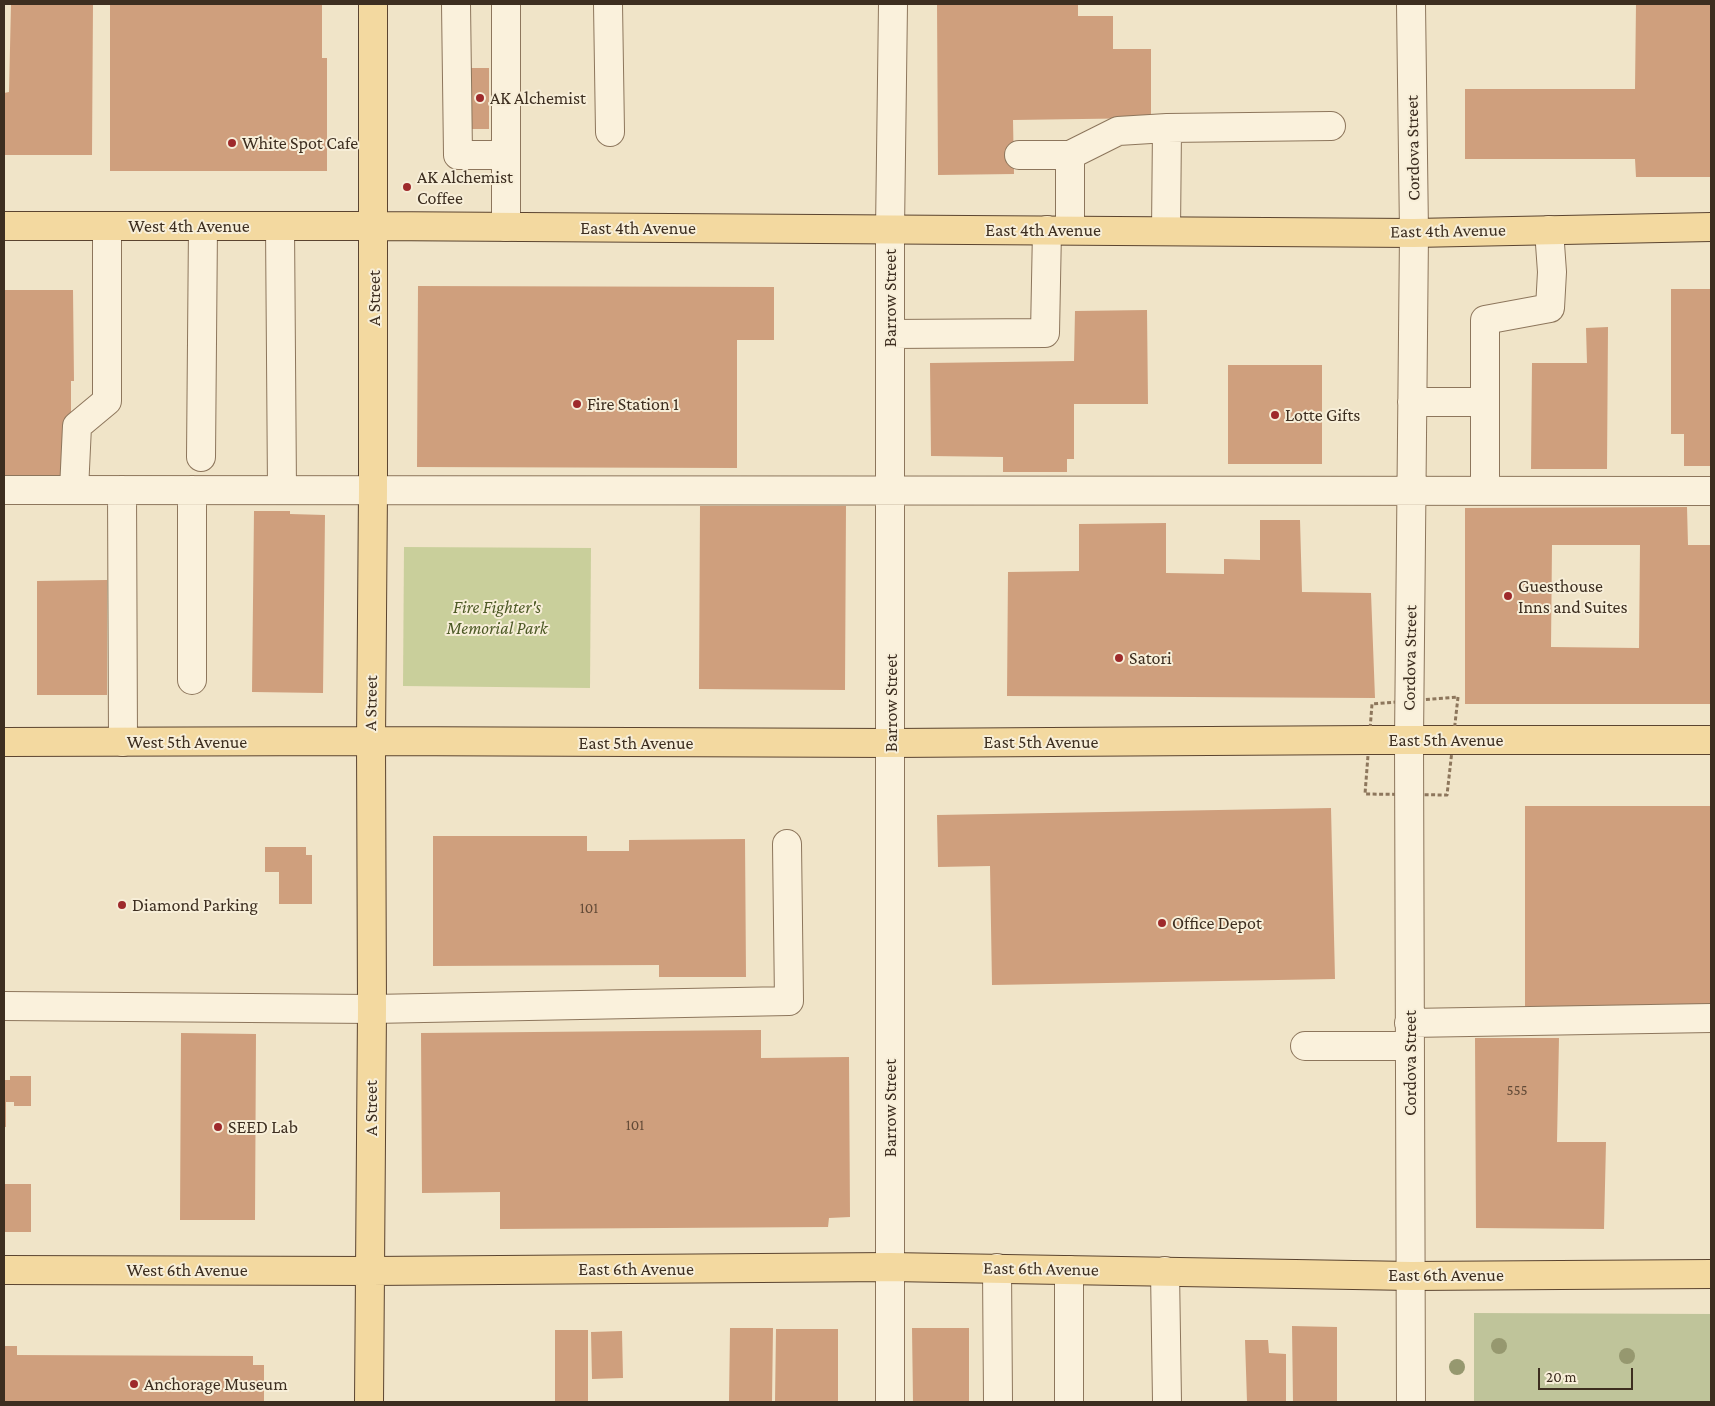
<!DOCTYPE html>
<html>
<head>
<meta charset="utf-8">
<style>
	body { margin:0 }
	#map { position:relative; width:1715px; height:1406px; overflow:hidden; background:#f0e4c8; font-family:"Crimson Pro",serif }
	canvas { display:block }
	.frame { position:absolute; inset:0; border:5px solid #3d2e20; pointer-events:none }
	.scale { position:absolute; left:1538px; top:1368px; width:95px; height:22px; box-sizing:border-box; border:2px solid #3d2e20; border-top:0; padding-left:6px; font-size:15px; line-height:18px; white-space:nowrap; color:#3d2e20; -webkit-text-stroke:4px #f7eed8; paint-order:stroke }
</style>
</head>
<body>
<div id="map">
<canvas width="1715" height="1406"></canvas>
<div class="frame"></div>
<div class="scale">20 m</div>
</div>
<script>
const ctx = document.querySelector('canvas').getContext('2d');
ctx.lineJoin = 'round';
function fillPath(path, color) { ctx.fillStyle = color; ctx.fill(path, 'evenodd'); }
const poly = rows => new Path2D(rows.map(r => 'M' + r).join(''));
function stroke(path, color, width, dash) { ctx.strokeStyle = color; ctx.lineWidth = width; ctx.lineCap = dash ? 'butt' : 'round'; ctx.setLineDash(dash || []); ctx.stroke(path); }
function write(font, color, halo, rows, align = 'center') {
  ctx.font = font + ' "Crimson Pro",serif'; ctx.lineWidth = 4; ctx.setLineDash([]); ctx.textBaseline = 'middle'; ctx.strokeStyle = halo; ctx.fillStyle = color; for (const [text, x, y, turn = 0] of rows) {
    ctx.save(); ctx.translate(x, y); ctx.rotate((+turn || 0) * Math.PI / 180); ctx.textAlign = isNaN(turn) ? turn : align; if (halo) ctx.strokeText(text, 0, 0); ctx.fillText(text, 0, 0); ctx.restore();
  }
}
fillPath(poly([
	[404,547,591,548,590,688,403,686]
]), '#c9cf9b');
fillPath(poly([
	[1474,1313,1711,1314,1711,1402,1474,1402]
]), '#bfc49a');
fillPath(poly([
	[11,4,93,4,92,155,4,155,4,93,9,92],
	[110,4,322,4,322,58,327,58,327,171,110,171],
	[937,4,1078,4,1078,16,1113,16,1113,49,1151,49,1151,118,1013,120,1014,174,938,175],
	[1636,4,1711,4,1711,177,1636,177,1635,159,1465,159,1465,89,1635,89],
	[471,68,489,68,489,129,471,129],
	[418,286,774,287,774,340,737,340,737,468,417,467],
	[1671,289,1711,289,1711,466,1684,466,1684,434,1671,434],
	[4,290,73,290,74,381,71,381,71,433,68,476,4,476],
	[1147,310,1148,404,1074,404,1074,459,1067,459,1067,472,1003,472,1003,457,931,456,930,363,1074,361,1075,311],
	[1608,327,1607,469,1531,469,1532,363,1587,363,1586,328],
	[1228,365,1322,365,1322,464,1228,464],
	[700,506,846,506,845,690,699,689],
	[1687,507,1688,545,1711,545,1711,704,1465,704,1465,508],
	[1552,545,1640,545,1639,648,1551,647],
	[254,511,290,511,290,514,325,515,323,693,252,692],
	[1260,520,1300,520,1302,592,1371,593,1375,698,1007,696,1008,572,1079,571,1079,524,1166,523,1166,573,1224,574,1224,559,1260,560],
	[107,580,107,695,37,695,37,581],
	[1525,806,1711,806,1711,1006,1525,1006],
	[1331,808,1335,979,992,985,990,866,938,867,937,815],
	[433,836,587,836,587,851,629,851,629,840,745,839,746,977,659,977,659,965,433,966],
	[265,847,306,847,306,855,312,855,312,904,279,904,279,872,265,872],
	[761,1030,761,1058,849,1057,850,1217,829,1218,828,1227,500,1229,500,1192,422,1193,421,1033],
	[181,1033,256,1034,255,1220,180,1220],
	[1475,1038,1559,1038,1557,1142,1606,1142,1604,1229,1476,1228],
	[10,1076,31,1076,31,1106,14,1106,14,1102,6,1102,6,1127,4,1127,4,1080,10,1080],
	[4,1184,31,1184,31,1232,4,1232],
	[1292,1326,1337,1327,1337,1402,1293,1402],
	[730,1328,773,1328,772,1402,729,1402],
	[912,1328,969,1328,969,1402,913,1402],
	[776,1329,838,1329,838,1402,775,1402],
	[555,1330,588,1330,588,1402,555,1402],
	[622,1331,623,1378,592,1379,591,1332],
	[1245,1340,1268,1340,1269,1353,1286,1354,1286,1402,1247,1402],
	[4,1346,17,1346,17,1355,253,1356,253,1365,264,1365,264,1402,4,1402]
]), '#cf9f7d');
const minor = poly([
	[456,4,458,155,506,155],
	[506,4,506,227],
	[608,4,610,132],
	[1019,155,1070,155,1118,131,1167,128],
	[1070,155,1070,230],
	[280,226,282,490],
	[1166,231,1167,128,1331,126],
	[890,334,1045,333,1047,230],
	[1412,402,1485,402],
	[201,457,203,226],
	[4,490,1711,491],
	[74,490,77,426,107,401,107,226],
	[122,490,123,742],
	[1485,490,1485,320,1550,308,1552,272,1549,230],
	[192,680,192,490],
	[4,1006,372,1009,789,1001,787,844],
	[1409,1023,1711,1018],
	[1305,1046,1410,1046],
	[997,1268,998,1402],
	[1069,1270,1069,1402],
	[1165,1271,1167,1402],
	[890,1402,890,230,893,4],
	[1411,1402,1409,740,1414,233,1411,4]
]);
const major = poly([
	[4,226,374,226,1414,233,1711,227],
	[4,742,371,741,891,743,1369,740,1711,740],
	[4,1270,371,1271,890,1267,1411,1276,1711,1274],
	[369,1402,372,1009,371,741,373,490,373,4]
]);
stroke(minor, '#8d765c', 30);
stroke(major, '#5b4430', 30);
stroke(poly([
	[1458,697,1447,795,1365,794,1372,704,1458,697]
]), '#8d765c', 3, [4, 2.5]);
stroke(minor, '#faf1dc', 28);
stroke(major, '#f3d9a0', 28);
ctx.fillStyle = '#96986f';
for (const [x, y] of [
	[1499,1346],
	[1627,1356],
	[1457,1367]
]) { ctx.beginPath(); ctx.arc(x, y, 8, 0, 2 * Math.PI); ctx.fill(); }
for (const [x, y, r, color] of [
	[480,98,5,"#9e2a2b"],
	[232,143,5,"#9e2a2b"],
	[407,187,5,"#9e2a2b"],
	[577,404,5,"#9e2a2b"],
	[1275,415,5,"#9e2a2b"],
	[1508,596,5,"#9e2a2b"],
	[1119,658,5,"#9e2a2b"],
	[122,905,5,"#9e2a2b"],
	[1162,923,5,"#9e2a2b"],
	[218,1127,5,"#9e2a2b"],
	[134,1384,5,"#9e2a2b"]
]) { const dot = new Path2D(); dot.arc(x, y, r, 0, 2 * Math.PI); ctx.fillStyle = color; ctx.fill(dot); stroke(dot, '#f7eed8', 2); }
write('15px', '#624a37', null, [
	["101",589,908],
	["555",1517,1090],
	["101",635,1125]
]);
write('18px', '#3d2e20', '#f7eed8', [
	["AK Alchemist",490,98],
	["White Spot Cafe",242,143],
	["AK Alchemist",417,177],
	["Coffee",417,198],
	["Fire Station 1",587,404],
	["Lotte Gifts",1285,415],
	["Guesthouse",1518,586],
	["Inns and Suites",1518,607],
	["Satori",1129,658],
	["Diamond Parking",132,905],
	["Office Depot",1172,923],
	["SEED Lab",228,1127],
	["Anchorage Museum",144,1384]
], 'left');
write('18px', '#3d2e20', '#f7eed8', [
	["Cordova Street",1413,148,-91],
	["West 4th Avenue",189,226],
	["East 4th Avenue",638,228],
	["East 4th Avenue",1043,230],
	["East 4th Avenue",1448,231,-1],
	["A Street",374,298,-90],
	["Barrow Street",890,298,-90],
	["Cordova Street",1410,658,-89],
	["A Street",371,703,-89],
	["Barrow Street",891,703,-90],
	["East 5th Avenue",1446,740],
	["West 5th Avenue",187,742],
	["East 5th Avenue",1041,742],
	["East 5th Avenue",636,743],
	["Cordova Street",1410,1063,-90],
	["A Street",371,1108,-90],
	["Barrow Street",890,1108,-90],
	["East 6th Avenue",636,1269],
	["East 6th Avenue",1041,1269,1],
	["West 6th Avenue",187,1270],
	["East 6th Avenue",1446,1275]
]);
write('italic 18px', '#4d5a26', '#f7eed8', [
	["Fire Fighter's",497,607],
	["Memorial Park",497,628]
]);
</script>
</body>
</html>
